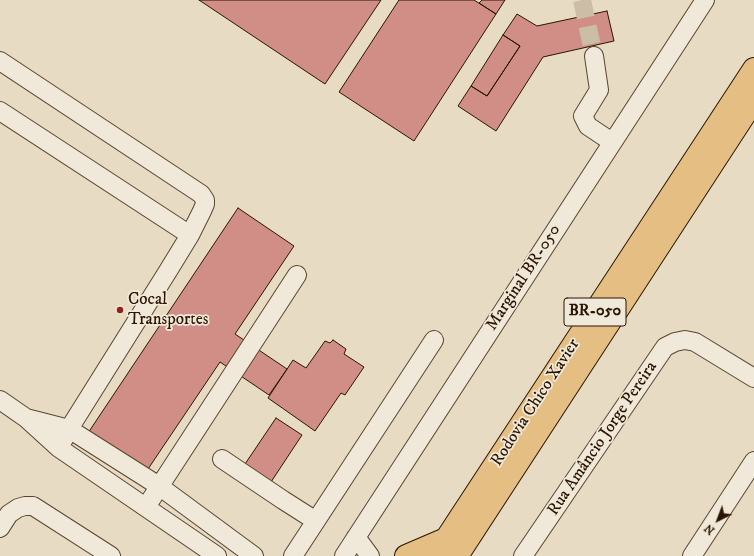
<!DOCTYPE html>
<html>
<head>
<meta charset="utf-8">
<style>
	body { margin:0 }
	#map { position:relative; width:754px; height:556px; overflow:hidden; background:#e8dbc3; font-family:"IM FELL DW Pica",serif }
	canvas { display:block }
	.north { position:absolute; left:698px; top:500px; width:40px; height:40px; -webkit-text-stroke:3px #f0e8d8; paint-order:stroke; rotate:222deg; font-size:11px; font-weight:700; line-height:16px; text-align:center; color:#291500 }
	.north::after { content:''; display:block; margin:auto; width:14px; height:18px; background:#291500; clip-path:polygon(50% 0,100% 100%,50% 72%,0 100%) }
</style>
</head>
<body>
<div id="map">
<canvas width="754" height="556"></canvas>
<div class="north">N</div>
</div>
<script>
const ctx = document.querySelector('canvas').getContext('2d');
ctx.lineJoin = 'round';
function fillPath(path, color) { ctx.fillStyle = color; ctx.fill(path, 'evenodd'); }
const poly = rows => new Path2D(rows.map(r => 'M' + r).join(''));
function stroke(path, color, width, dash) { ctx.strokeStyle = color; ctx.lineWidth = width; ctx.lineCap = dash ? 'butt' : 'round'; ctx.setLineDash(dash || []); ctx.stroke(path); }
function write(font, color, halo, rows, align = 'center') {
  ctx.font = font + ' "IM FELL DW Pica",serif'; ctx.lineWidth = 3.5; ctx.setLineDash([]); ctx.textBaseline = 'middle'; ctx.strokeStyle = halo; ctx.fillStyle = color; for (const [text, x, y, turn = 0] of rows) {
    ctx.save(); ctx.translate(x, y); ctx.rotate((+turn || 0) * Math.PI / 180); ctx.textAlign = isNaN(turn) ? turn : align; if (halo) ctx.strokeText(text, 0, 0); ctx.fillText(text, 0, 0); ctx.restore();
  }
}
const building = poly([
	[199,0,381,0,325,84,199,0],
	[399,0,474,0,496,14,414,141,339,92,399,0],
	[482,0,505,0,496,14,479,3,482,0],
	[607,11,614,41,543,57,496,131,458,106,471,86,487,96,520,46,503,35,517,14,537,26,607,11],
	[503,35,520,46,487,96,471,86,503,35],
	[238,208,294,246,235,334,287,369,269,395,220,362,146,472,88,433,238,208],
	[333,340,346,349,344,354,364,367,345,395,341,393,315,431,268,398,293,360,306,368,325,341,330,343,333,340],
	[276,418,302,435,271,482,245,464,276,418]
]);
fillPath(building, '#d08e87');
stroke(building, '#291500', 1);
stroke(poly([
	[582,0,594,56]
]), '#cbbda6', 18, [18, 9]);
const minor = poly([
	[594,56,599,90,583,116,588,126,612,142],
	[0,61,201,194,205,200,205,204,202,211,190,235,168,271,69,429,59,448],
	[0,111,190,235],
	[0,400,26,418,59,448,217,556],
	[26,418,69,429,159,486,254,556],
	[222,459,283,500,316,521],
	[146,507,297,275],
	[0,528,9,514,18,508,25,506,33,506,111,556],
	[356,537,370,556],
	[293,556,434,340],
	[344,556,705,0],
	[523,556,665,347,675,342,685,340,695,342,754,378],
	[692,556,754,461]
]);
const highway = poly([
	[406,556,448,538],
	[435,556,754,69],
	[457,556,754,100]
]);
stroke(minor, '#594631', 20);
stroke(highway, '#291500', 24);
stroke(minor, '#f0e8d8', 18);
stroke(highway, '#e4be82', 22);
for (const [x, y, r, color] of [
	[120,310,4,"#8f2418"]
]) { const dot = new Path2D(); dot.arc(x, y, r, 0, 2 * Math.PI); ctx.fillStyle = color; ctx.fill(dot); stroke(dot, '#f0e8d8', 1.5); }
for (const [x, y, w] of [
	[595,312,62]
]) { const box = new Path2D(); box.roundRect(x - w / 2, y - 14, w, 28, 3); ctx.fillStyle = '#f0e8d8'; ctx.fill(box); stroke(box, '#291500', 1); }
write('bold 16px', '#291500', null, [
	["BR-050",595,312]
]);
write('17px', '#291500', '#f0e8d8', [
	["Marginal BR-050",524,278,-57],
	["Rodovia Chico Xavier",536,403,-57],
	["Rua Amâncio Jorge Pereira",603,439,-56]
]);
write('17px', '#291500', '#f0e8d8', [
	["Cocal",128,300],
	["Transportes",128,320]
], 'left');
</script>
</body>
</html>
